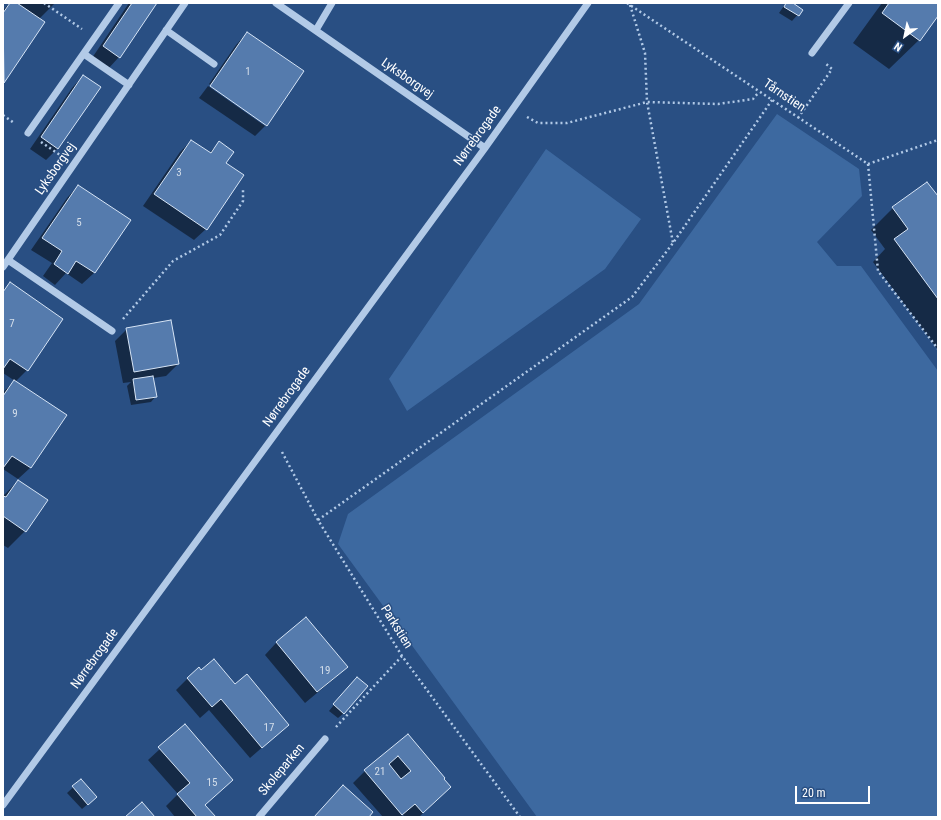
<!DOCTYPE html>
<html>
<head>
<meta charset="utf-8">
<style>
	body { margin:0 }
	#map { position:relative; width:941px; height:820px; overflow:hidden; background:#294f83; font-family:"Roboto Condensed",sans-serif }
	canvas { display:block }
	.frame { position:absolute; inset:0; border:4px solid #fff; pointer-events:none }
	.north { position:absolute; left:885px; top:16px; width:40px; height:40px; -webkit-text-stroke:3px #294f83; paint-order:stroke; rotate:213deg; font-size:11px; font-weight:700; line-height:16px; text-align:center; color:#fff }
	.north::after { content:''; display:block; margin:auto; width:14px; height:18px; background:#fff; clip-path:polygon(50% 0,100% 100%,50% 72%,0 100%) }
	.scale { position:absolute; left:795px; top:786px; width:75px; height:18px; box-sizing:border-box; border:2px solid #fff; border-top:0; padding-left:5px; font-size:12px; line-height:14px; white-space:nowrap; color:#fff; -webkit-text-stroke:3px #294f83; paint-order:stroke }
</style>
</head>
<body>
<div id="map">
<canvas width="941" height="820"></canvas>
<div class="frame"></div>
<div class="north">N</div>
<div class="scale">20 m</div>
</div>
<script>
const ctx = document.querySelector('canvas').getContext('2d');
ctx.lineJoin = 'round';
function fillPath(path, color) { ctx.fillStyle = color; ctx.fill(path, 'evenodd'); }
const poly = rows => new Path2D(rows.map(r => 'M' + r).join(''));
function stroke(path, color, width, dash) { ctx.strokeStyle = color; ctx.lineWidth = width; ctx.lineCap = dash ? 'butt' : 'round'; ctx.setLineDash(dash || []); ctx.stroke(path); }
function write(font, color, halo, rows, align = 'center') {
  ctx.font = font + ' "Roboto Condensed",sans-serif'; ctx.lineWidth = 3; ctx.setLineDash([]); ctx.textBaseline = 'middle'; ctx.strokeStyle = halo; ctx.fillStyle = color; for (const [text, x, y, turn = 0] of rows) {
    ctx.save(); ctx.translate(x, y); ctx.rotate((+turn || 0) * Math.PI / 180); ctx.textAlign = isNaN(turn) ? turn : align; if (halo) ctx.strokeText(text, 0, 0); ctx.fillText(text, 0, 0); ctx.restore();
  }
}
fillPath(poly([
	[777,114,859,169,862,196,817,242,837,266,861,266,938,371,938,817,537,817,338,544,348,514,639,304],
	[546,149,641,219,605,269,407,411,389,379]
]), '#3d69a0');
fillPath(poly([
	[10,3,55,3,39,19,44,23,3,82,3,10],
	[129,3,156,3,119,57,108,69,92,58],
	[786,3,791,3,802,10,792,21,779,13],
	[882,3,938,3,938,14,919,40,889,69,853,43],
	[247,33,266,125,255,136,199,98,208,86,265,126,265,123,209,84,236,45],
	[83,76,58,148,46,160,30,149,72,88],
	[191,141,209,153,219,143,225,164,206,229,194,240,143,206,180,152],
	[927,183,938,198,938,350,873,262,885,249,871,230,893,208],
	[78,186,129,221,94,273,82,284,66,273,55,285,43,276,52,263,31,250,67,198],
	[10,284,27,370,15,382,65,416,30,468,18,479,3,469,3,392,15,381,3,373,3,290],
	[127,329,178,364,166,376,153,378,156,396,151,402,131,405,127,386,131,382,123,383,115,341],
	[18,481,25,531,8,548,3,545,3,496],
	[306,618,346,667,335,678,305,703,265,655,276,643],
	[201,671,235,686,288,725,250,758,209,710,200,718,176,690,188,678],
	[351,684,344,713,338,718,329,711],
	[185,726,232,780,204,805,214,817,175,817,166,806,178,794,148,760],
	[408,735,450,787,419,817,405,817,403,815,400,817,383,817,353,783,365,771],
	[81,780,90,802,82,809,67,793]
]), '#0007');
const building = poly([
	[10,3,17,3,45,22,4,83,3,13,10,3],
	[132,3,157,3,120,58,103,46,132,3],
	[786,3,793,3,803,10,799,16,784,7,786,3],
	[889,3,938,3,938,16,920,41,882,13,889,3],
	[247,32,304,71,267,126,210,86,247,32],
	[83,75,101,87,58,149,41,137,83,75],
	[191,140,211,153,219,141,234,152,226,163,244,175,207,230,154,194,191,140],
	[927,182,938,196,938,299,894,239,908,229,892,207,927,182],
	[78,185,131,220,95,273,76,261,68,274,54,264,62,251,42,238,78,185],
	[10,282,63,319,28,371,10,359,3,369,3,292,10,282],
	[171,320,179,364,134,372,126,328,171,320],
	[153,376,157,397,136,400,133,379,153,376],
	[14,380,67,415,31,468,12,456,3,468,3,396,14,380],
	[18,480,48,500,26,532,3,516,3,496,6,497,18,480],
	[306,617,348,667,317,692,276,642,306,617],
	[214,659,235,684,247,674,289,725,262,748,221,699,212,707,187,678,199,667,201,670,214,659],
	[357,677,368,686,344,714,333,704,357,677],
	[185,724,233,780,205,805,216,817,197,817,177,794,190,783,158,747,185,724],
	[408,734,445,778,444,779,451,787,423,813,415,804,402,815,364,770,408,734],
	[398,756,411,771,401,779,389,764,398,756],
	[81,779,97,797,88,805,72,786,81,779],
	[343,785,373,812,369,817,314,817,343,785],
	[142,802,155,817,125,817,142,802]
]);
fillPath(building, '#557bad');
stroke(building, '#d6e4f5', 1);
stroke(poly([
	[44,3,82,29],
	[627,3,868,164],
	[630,5,645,53,647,102,673,243],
	[3,115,14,123],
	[527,117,538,123,567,123,647,102,718,104,753,99,759,92],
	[798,118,832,69,825,63],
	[41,142,60,155],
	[868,164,878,271,938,349],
	[868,164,938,140],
	[123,319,173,261,220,235,243,201,243,189],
	[282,452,318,520,402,656,520,817],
	[318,520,632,297,673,243,772,100],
	[336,727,402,656]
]), '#b2cae7', 2.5, [2, 3]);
stroke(poly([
	[276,3,485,148],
	[166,30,214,64],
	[316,30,332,3],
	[812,53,849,3],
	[84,54,129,85],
	[28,133,119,3],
	[8,260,112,331],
	[3,267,185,3],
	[3,805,485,148,588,3],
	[259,817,325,739]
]), '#b2cae7', 7);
write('11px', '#d4deea', null, [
	["1",248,72],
	["3",179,173],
	["5",79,223],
	["7",12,324],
	["9",15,414],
	["19",325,671],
	["17",269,728],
	["21",380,772],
	["15",212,783]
]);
write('13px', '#fff', '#294f83', [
	["Lyksborgvej",407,79,35],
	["Tårnstien",784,96,34],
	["Nørrebrogade",478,136,-54],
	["Lyksborgvej",56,169,-55],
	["Nørrebrogade",287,397,-54],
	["Parkstien",396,627,58],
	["Nørrebrogade",95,659,-54],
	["Skoleparken",282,770,-50]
]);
</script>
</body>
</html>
